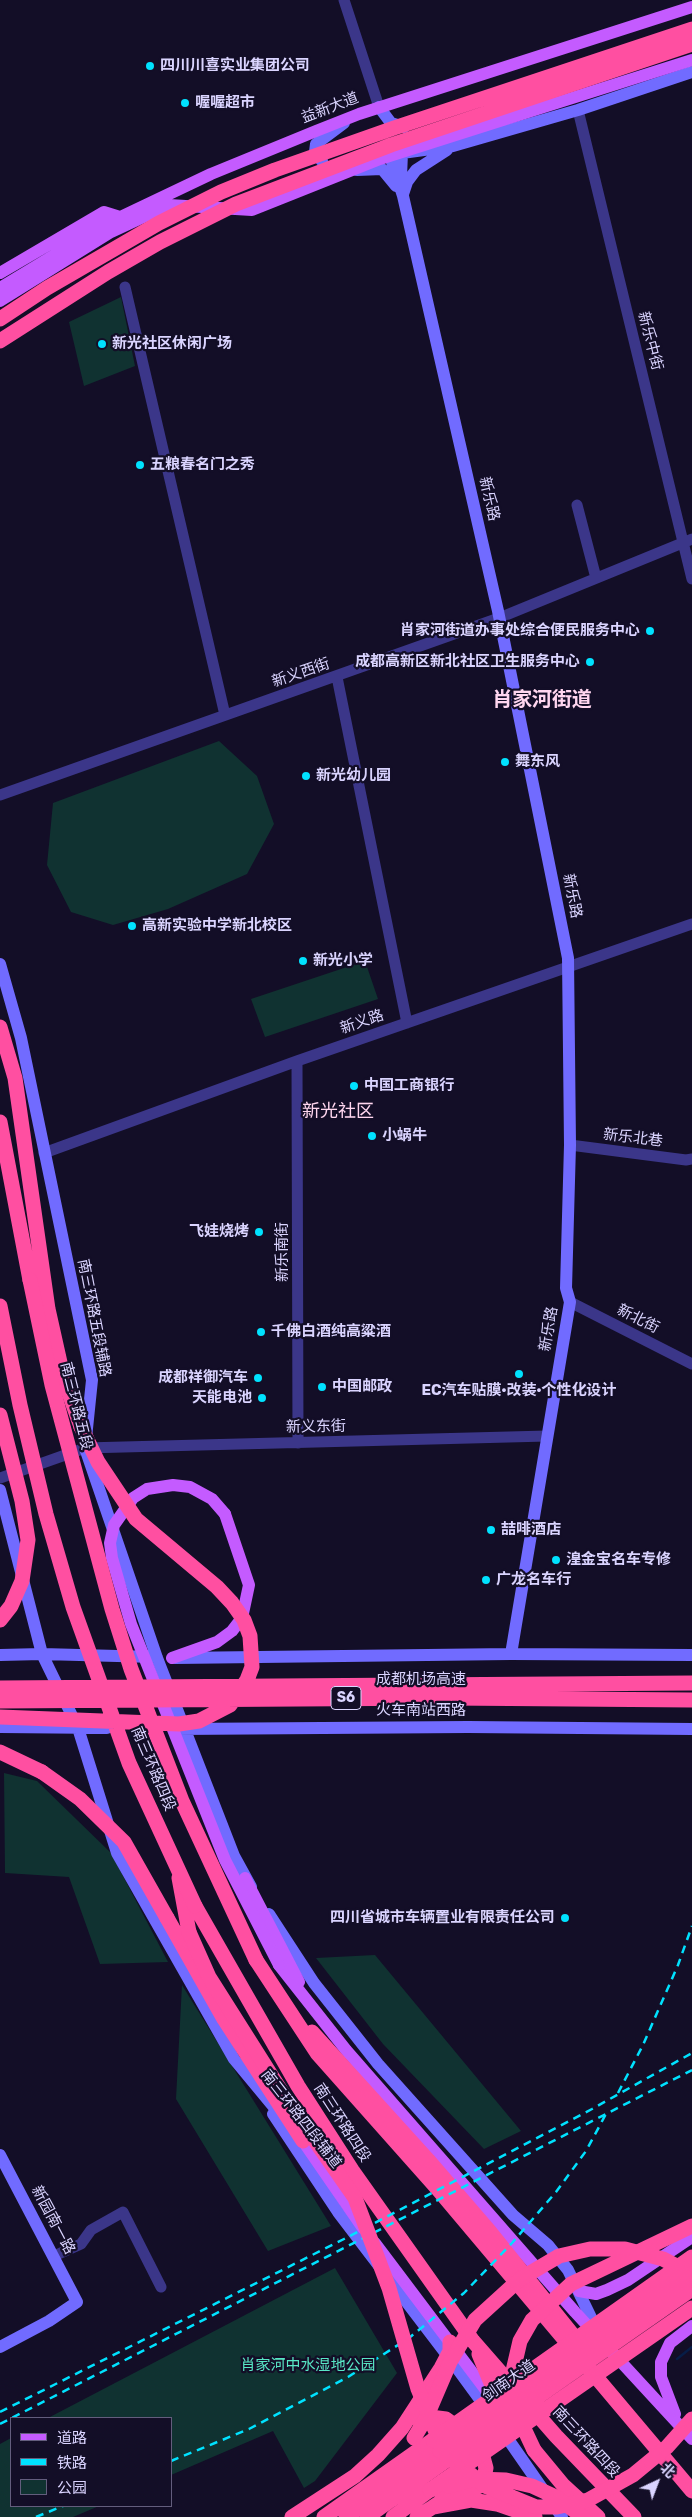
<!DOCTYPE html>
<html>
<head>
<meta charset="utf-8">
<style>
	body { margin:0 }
	#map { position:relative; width:692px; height:2517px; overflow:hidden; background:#130e27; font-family:Rubik,"Noto Sans SC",sans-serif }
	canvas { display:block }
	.legend { position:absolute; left:10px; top:2417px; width:162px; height:90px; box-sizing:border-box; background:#130e27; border:1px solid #635d7d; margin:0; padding:6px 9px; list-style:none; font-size:15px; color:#dad4ff }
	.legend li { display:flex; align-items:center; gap:10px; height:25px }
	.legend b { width:25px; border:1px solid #635d7d }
	.north { position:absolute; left:632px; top:2457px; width:50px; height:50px; -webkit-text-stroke:4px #130e27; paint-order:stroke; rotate:43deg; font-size:14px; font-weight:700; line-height:20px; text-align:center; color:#dad4ff }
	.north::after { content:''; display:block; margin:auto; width:18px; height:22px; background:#dad4ff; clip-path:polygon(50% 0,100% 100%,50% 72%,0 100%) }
</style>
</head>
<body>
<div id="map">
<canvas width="692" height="2517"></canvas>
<ul class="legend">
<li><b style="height:6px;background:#c45bff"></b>道路</li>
<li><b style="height:6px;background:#00e2ff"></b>铁路</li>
<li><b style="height:14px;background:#103231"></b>公园</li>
</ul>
<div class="north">北</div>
</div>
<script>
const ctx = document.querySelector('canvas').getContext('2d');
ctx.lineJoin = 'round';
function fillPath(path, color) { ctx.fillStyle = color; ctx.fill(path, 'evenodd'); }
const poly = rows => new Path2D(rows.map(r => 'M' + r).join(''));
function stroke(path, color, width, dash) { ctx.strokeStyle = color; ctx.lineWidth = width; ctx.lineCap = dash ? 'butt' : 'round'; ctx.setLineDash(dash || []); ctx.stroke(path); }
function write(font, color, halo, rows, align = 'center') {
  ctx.font = font + ' Rubik,"Noto Sans SC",sans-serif'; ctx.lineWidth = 4.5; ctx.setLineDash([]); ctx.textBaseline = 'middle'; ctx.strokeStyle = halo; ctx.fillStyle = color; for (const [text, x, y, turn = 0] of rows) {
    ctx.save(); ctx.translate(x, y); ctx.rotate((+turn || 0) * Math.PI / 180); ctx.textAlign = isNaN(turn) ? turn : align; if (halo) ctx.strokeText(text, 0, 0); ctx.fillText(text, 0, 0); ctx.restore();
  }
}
fillPath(poly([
	[121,297,135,366,84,386,69,322],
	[219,741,257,776,274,824,247,874,168,909,113,925,71,912,47,865,53,803],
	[365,961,378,999,265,1037,251,999],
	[4,1773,37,1781,111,1853,168,1962,100,1964,69,1877,5,1873],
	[375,1955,521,2131,484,2149,383,2044,316,1958],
	[182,1985,331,2226,268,2251,176,2099],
	[335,2268,397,2373,315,2481,304,2488,273,2431,171,2475,171,2418,48,2418],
	[11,2438,11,2506,99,2506,73,2517,0,2517,0,2444]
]), '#103231');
stroke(poly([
	[677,2359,692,2347]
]), '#071d47', 2.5);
stroke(poly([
	[344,0,379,107],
	[578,110,692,579],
	[125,287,225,715],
	[577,505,596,578],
	[337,677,407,1023],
	[0,795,499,618,692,539],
	[297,1061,298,1443],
	[570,1145,686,1160,692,1159],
	[44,1153,297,1061,692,924],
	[570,1302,692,1364],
	[0,1478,85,1448,547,1436],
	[54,2256,81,2244,91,2230,123,2212,161,2287]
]), '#3b3689', 11);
stroke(poly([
	[379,107,391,123,404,127],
	[395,148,390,156,403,196,498,611,568,958,570,1145,566,1288,570,1302,511,1654],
	[322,161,315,152,316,144,344,123],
	[357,170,382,169,396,186],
	[401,177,402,153,453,146,578,110,692,72],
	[403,194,407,182,416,170,447,150],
	[0,964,21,1038,92,1380,85,1448,157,1658,234,1856,251,1887],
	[0,1490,42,1654,78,1728,117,1853,234,2059,282,2117],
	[0,1655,42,1654,155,1657],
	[175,1658,511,1654,692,1655],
	[0,1727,107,1728],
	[177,1729,468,1727,692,1729],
	[269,1914,314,1983,378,2064,513,2215,548,2245,568,2270,599,2334],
	[273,2114,338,2212,444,2351],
	[0,2155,77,2302,49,2321,0,2347],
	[451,2360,489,2412],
	[501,2429,562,2517]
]), '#716bff', 12);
stroke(poly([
	[0,273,104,212,120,217],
	[0,288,106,224,211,174,316,131,359,114,692,7],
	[0,301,111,232,169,205,252,210,380,159,692,60],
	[172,1658,217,1642,232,1631,242,1618,249,1585,225,1514],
	[245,1878,299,1982],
	[279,1965,346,2050,575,2312,692,2439],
	[303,2141,363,2228],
	[375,2243,497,2405],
	[579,2291,596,2294,607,2290,628,2280,692,2237],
	[675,2414,661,2377,661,2362,670,2343,692,2326]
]), '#c45bff', 12);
stroke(poly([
	[0,1027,15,1078,48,1309,63,1376,81,1427],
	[0,1122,30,1280],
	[0,1752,42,1772],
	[179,1878,189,1932],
	[195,1906,298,2086,352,2170,473,2341,556,2436,634,2517],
	[167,1918,224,2019,303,2141],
	[256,1960,317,2053,436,2187,692,2491],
	[312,2032,428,2160,490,2232,584,2349],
	[479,2354,501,2407],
	[419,2420,430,2417,446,2419,460,2429,475,2446,483,2457,486,2468,483,2482,478,2487,448,2497,433,2507],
	[534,2450,563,2485,598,2517],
	[292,2517,355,2476,378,2455,402,2428,441,2368,450,2351,450,2342],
	[324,2517,433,2440],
	[346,2517,440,2451],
	[367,2517,447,2460],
	[393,2517,430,2490,443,2487],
	[417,2517,433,2507,471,2500,497,2504,535,2517]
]), '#ff4fa1', 15);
stroke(poly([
	[618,2093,643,2045,678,1965,692,1926],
	[0,2412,344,2239,592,2109,692,2053],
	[0,2424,692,2070],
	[171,2461,249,2429,348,2377,409,2338,464,2293,512,2243,556,2192,586,2151,607,2112],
	[36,2517,63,2506]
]), '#00e2ff', 2.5, [8, 6]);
stroke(poly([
	[225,1514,212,1499,190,1487,173,1485,147,1489,133,1498,114,1525,110,1543,112,1558,131,1624,225,1860,279,1965]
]), '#c45bff', 12);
stroke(poly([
	[0,319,47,288,159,223,221,192,275,170,394,128,692,29],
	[0,341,108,272,160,242,236,204,391,145,692,44],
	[30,1280,52,1385,112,1609,131,1669,182,1801,256,1960],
	[0,1306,20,1405,46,1514,73,1607,129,1763,195,1906],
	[0,1415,22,1501,28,1540,22,1581,11,1606,0,1620],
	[0,1688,692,1683],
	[0,1701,449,1698,692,1700],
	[0,1717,179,1724,199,1721,230,1705,247,1680,252,1667,250,1636,244,1620,232,1603,217,1587,136,1519,98,1462,81,1427],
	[42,1772,80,1799,124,1842,167,1918],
	[189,1932,209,1977,290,2105,355,2198,389,2288,418,2389,435,2430,448,2452,468,2472,485,2486,536,2507,557,2507,588,2500,633,2475,667,2447,692,2419],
	[414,2438,426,2418,450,2362,475,2320,520,2279,559,2256,590,2249,625,2249,663,2259,682,2269,692,2278],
	[433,2440,692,2257],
	[534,2450,519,2418,513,2394,513,2371,520,2341,532,2320,571,2284,692,2226],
	[440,2451,692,2274],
	[447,2460,692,2289],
	[449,2486,476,2479,506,2480,532,2486,556,2497,583,2517],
	[430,2490,692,2308]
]), '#ff4fa1', 15);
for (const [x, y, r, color] of [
	[150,66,5,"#00e2ff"],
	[185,103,5,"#00e2ff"],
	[102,344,5,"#00e2ff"],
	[140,465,5,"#00e2ff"],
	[650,631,5,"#00e2ff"],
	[590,662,5,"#00e2ff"],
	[505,762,5,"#00e2ff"],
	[306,776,5,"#00e2ff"],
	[132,926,5,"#00e2ff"],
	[303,961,5,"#00e2ff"],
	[354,1086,5,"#00e2ff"],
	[372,1136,5,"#00e2ff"],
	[259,1232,5,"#00e2ff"],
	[261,1332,5,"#00e2ff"],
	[519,1374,5,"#00e2ff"],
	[258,1378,5,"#00e2ff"],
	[322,1387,5,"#00e2ff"],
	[262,1398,5,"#00e2ff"],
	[491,1530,5,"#00e2ff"],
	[556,1560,5,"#00e2ff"],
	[486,1580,5,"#00e2ff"],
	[565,1918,5,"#00e2ff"]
]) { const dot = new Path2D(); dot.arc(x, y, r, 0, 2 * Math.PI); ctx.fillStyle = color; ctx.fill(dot); stroke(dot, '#130e27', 2); }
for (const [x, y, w] of [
	[346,1698,30]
]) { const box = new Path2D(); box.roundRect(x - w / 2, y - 11.5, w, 23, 4); ctx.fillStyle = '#130e27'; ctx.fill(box); stroke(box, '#dad4ff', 1); }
write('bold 14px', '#dad4ff', null, [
	["S6",346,1698]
]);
write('bold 15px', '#dad4ff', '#130e27', [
	["四川川喜实业集团公司",160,66],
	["喔喔超市",195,103],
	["新光社区休闲广场",112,344],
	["五粮春名门之秀",150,465],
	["肖家河街道办事处综合便民服务中心",640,631,"right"],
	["成都高新区新北社区卫生服务中心",580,662,"right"],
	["舞东风",515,762],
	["新光幼儿园",316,776],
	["高新实验中学新北校区",142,926],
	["新光小学",313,961],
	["中国工商银行",364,1086],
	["小蜗牛",382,1136],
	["飞娃烧烤",249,1232,"right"],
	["千佛白酒纯高粱酒",271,1332],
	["成都祥御汽车",248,1378,"right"],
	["中国邮政",332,1387],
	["EC汽车贴膜·改装·个性化设计",519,1391,"center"],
	["天能电池",252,1398,"right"],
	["喆啡酒店",501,1530],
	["湟金宝名车专修",566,1560],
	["广龙名车行",496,1580],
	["四川省城市车辆置业有限责任公司",555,1918,"right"]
], 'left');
write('15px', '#dad4ff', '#130e27', [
	["益新大道",330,108,-21],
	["新乐中街",650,341,76],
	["新乐路",489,499,77],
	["新义西街",301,673,-19],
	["新乐路",572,896,79],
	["新义路",362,1022,-19],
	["新乐北巷",633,1138,7],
	["新乐南街",283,1252,-90],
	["南三环路五段辅路",94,1318,79],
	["新北街",638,1319,27],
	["新乐路",549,1329,-80],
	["南三环路五段",76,1406,76],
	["新义东街",316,1427,-1],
	["成都机场高速",421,1680],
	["火车南站西路",421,1711],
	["南三环路四段",153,1769,67],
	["南三环路四段辅道",301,2119,52],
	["南三环路四段",342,2123,57],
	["新园南一路",53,2220,62],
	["剑南大道",509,2381,-35],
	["南三环路四段",586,2442,47]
]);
write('15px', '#58e7c5', '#130e27', [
	["肖家河中水湿地公园",308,2366]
]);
write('18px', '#ffd6ef', '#130e27', [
	["新光社区",338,1112]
]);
write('bold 20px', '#ffd6ef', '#130e27', [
	["肖家河街道",542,700]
]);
</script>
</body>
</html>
